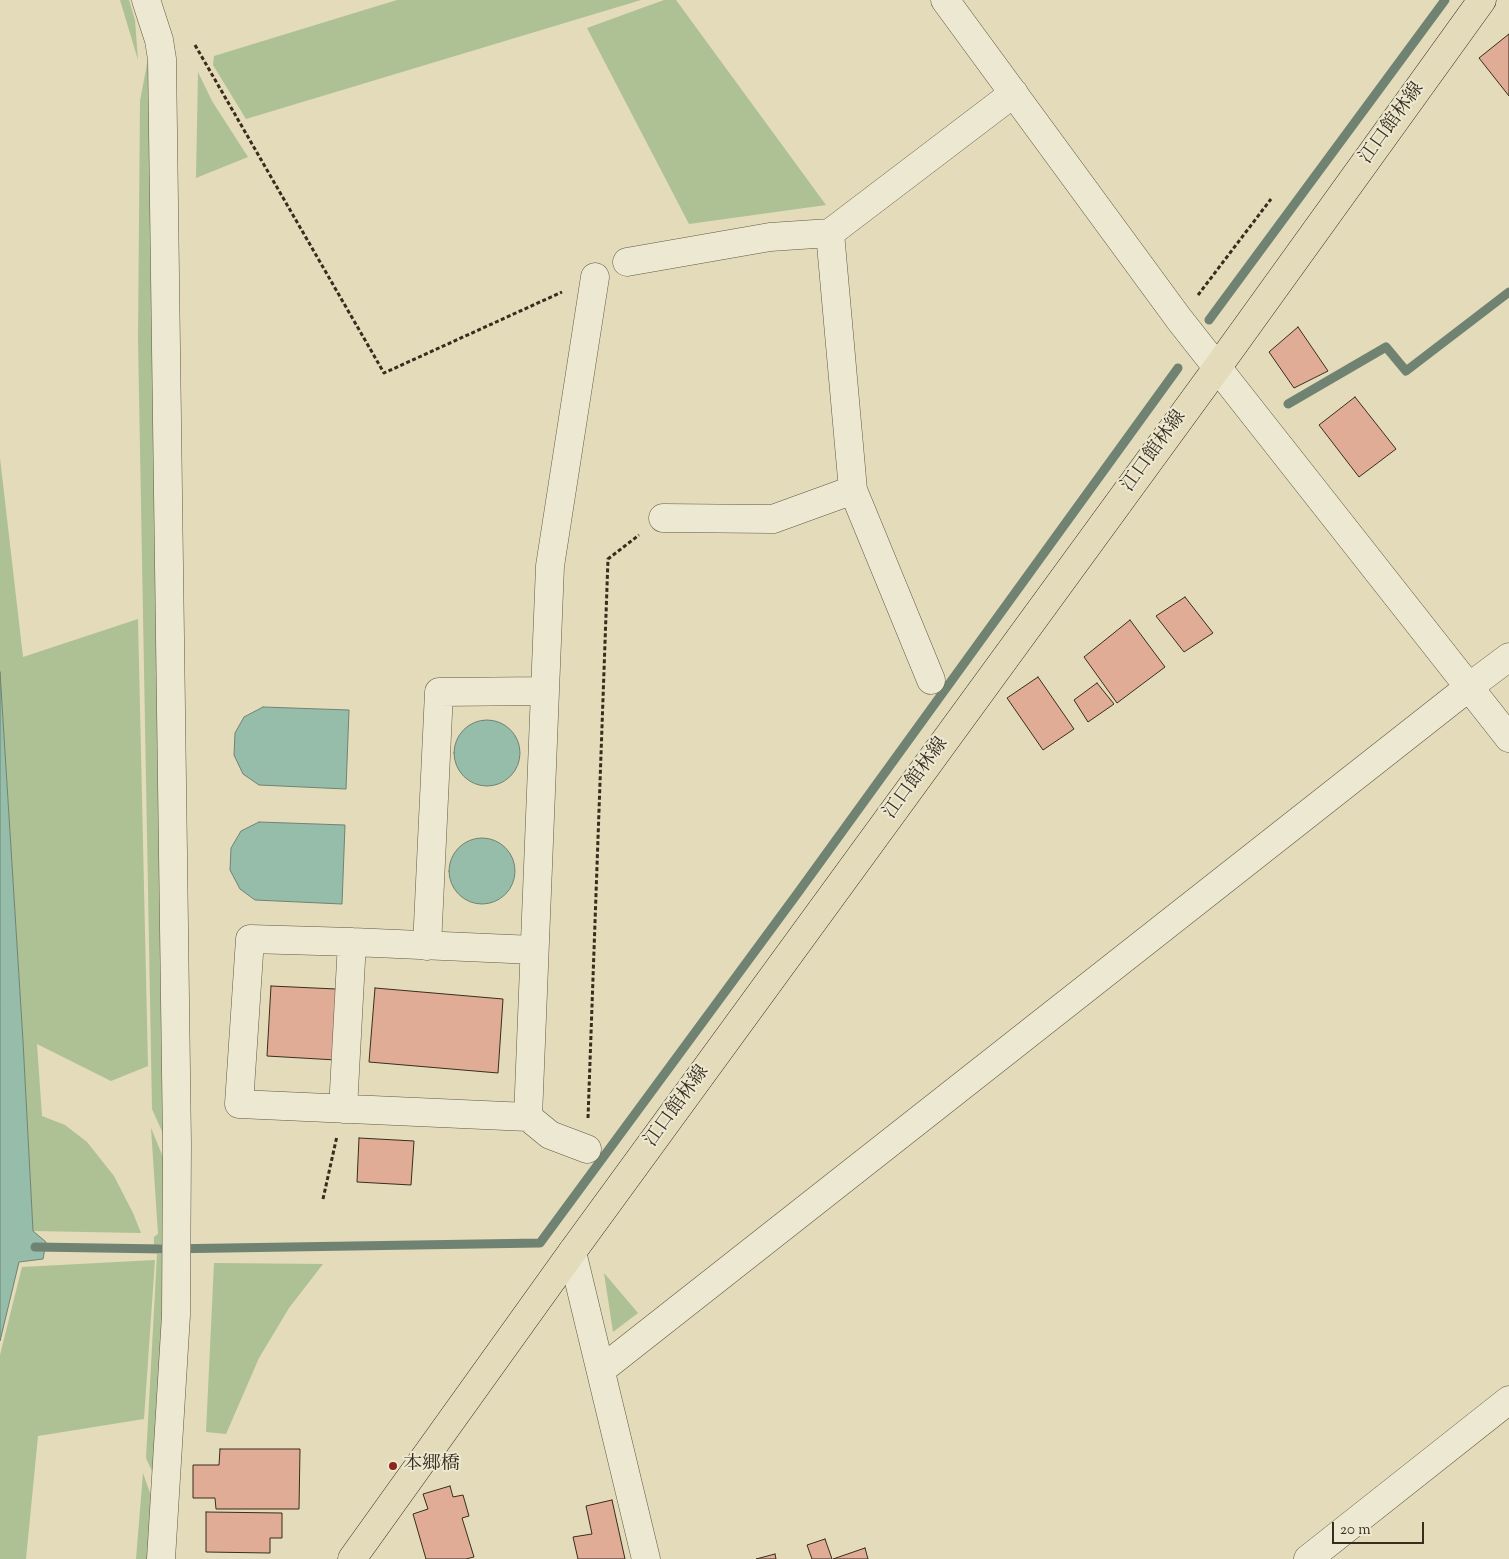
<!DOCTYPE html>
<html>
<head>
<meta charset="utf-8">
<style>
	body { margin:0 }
	#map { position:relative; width:1509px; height:1559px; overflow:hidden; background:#e3dbba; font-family:"Sorts Mill Goudy",serif }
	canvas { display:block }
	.scale { position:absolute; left:1332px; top:1522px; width:92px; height:22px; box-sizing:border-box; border:2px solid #382d1d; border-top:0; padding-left:6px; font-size:15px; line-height:18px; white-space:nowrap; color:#382d1d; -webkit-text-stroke:4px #ede8d2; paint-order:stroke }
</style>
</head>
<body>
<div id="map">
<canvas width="1509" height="1559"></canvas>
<div class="scale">20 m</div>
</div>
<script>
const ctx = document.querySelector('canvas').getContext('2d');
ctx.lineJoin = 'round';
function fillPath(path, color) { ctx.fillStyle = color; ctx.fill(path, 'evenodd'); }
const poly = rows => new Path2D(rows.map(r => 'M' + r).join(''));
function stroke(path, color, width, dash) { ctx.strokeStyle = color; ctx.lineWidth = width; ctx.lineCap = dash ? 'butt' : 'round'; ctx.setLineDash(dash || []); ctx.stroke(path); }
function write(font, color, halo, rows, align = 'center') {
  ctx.font = font + ' "Sorts Mill Goudy","Noto Serif JP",serif'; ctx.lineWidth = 4; ctx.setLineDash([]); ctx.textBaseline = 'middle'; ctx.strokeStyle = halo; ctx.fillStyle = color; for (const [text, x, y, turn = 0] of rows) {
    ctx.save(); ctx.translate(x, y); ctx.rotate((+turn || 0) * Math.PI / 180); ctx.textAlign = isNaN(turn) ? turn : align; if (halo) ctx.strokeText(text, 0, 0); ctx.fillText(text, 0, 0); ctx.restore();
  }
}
fillPath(poly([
	[120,0,129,0,135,20,138,60],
	[397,0,641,0,246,119,213,65,214,56],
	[664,0,676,0,826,205,689,224,587,28],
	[152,38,174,1158,152,1109,138,339,140,101],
	[198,72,212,101,248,157,196,178],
	[0,458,23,657,138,619,148,1066,111,1081,37,1044,42,1116,65,1125,87,1142,114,1176,133,1213,141,1233,33,1231,23,1041,0,672],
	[151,1128,172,1179,172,1243,154,1245,154,1237,158,1234],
	[157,1254,170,1254,161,1491,146,1458],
	[155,1260,144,1419,38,1436,26,1559,0,1559,0,1355,22,1267],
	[214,1263,323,1264,289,1308,259,1358,226,1434,206,1432],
	[604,1273,638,1313,613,1332],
	[143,1473,158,1516,156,1559,136,1559]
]), '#adc195');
const water = poly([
	[0,672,23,1041,33,1231,46,1242,43,1259,19,1262,0,1341,0,672],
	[263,707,349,710,346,789,259,785,243,774,234,755,235,733,244,717,263,707],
	'454 753a33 33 0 1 1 66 0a33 33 0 1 1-66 0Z',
	[259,822,345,825,342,904,255,900,240,889,230,870,231,848,241,831,259,822],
	'449 871a33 33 0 1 1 66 0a33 33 0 1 1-66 0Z'
]);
fillPath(water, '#96bcaa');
stroke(water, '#708372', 1);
stroke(poly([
	[1209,320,1445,0],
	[1288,404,1386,347,1406,371,1509,292],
	[35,1247,164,1249,540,1243,797,894,1178,368]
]), '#708372', 9);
const building = poly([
	[1509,34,1509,96,1479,58,1509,34],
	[1298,327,1328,371,1294,388,1269,352,1298,327],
	[1355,397,1396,449,1359,477,1319,425,1355,397],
	[1185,597,1213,633,1184,652,1156,616,1185,597],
	[1130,620,1165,667,1117,703,1084,657,1130,620],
	[1038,677,1074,729,1043,750,1007,698,1038,677],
	[1097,683,1114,704,1088,722,1074,700,1097,683],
	[271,986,336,989,336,1060,267,1056,271,986],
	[375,988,503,999,498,1073,369,1062,375,988],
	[359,1138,414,1141,411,1185,357,1182,359,1138],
	[220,1449,300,1449,299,1509,216,1509,215,1498,193,1498,193,1465,219,1465,220,1449],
	[450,1486,453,1497,463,1495,469,1516,462,1518,474,1557,466,1559,426,1559,413,1514,428,1509,423,1494,450,1486],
	[612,1500,625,1559,578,1559,573,1537,592,1534,586,1506,612,1500],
	[206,1512,282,1513,282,1538,270,1538,270,1553,206,1552,206,1512],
	[825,1539,832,1559,812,1559,807,1545,825,1539],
	[865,1548,868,1559,833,1559,865,1548],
	[775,1554,776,1559,756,1559,775,1554]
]);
fillPath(building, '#e0ac96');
stroke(building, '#382d1d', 1);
const minor = poly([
	[146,0,159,40,162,59,177,1144,176,1315,161,1559],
	[945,0,1179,319,1509,738],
	[627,262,770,237,830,233],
	[663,518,773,519,853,490],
	[931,680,853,490,830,233,1014,93],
	[352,942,534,950],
	[427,946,439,692,545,691],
	[343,1109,352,942,250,939,239,1104,528,1117,550,566,595,277],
	[528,1117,550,1135,587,1149],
	[572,1252,646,1559],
	[601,1370,1469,687,1509,657],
	[1308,1559,1509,1400]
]);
const major = poly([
	[352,1559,572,1252,1217,368,1482,0]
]);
stroke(minor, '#635844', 29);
stroke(major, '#382d1d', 29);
stroke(poly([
	[195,45,384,373,562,292],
	[1198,295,1271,199],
	[588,1118,608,559,639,535],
	[323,1199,337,1136]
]), '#382d1d', 3, [4, 2.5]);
stroke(minor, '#ede8d2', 28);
stroke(major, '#e3dbba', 28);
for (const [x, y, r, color] of [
	[393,1466,5,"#8f2418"]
]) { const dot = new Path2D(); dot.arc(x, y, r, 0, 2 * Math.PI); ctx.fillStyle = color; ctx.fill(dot); stroke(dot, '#ede8d2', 2); }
write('19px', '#382d1d', '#ede8d2', [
	["江口館林線",1393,124,-54],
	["江口館林線",1155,452,-54],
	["江口館林線",917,779,-54],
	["江口館林線",678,1107,-54]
]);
write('19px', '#382d1d', '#ede8d2', [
	["本郷橋",403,1466]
], 'left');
</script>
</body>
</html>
